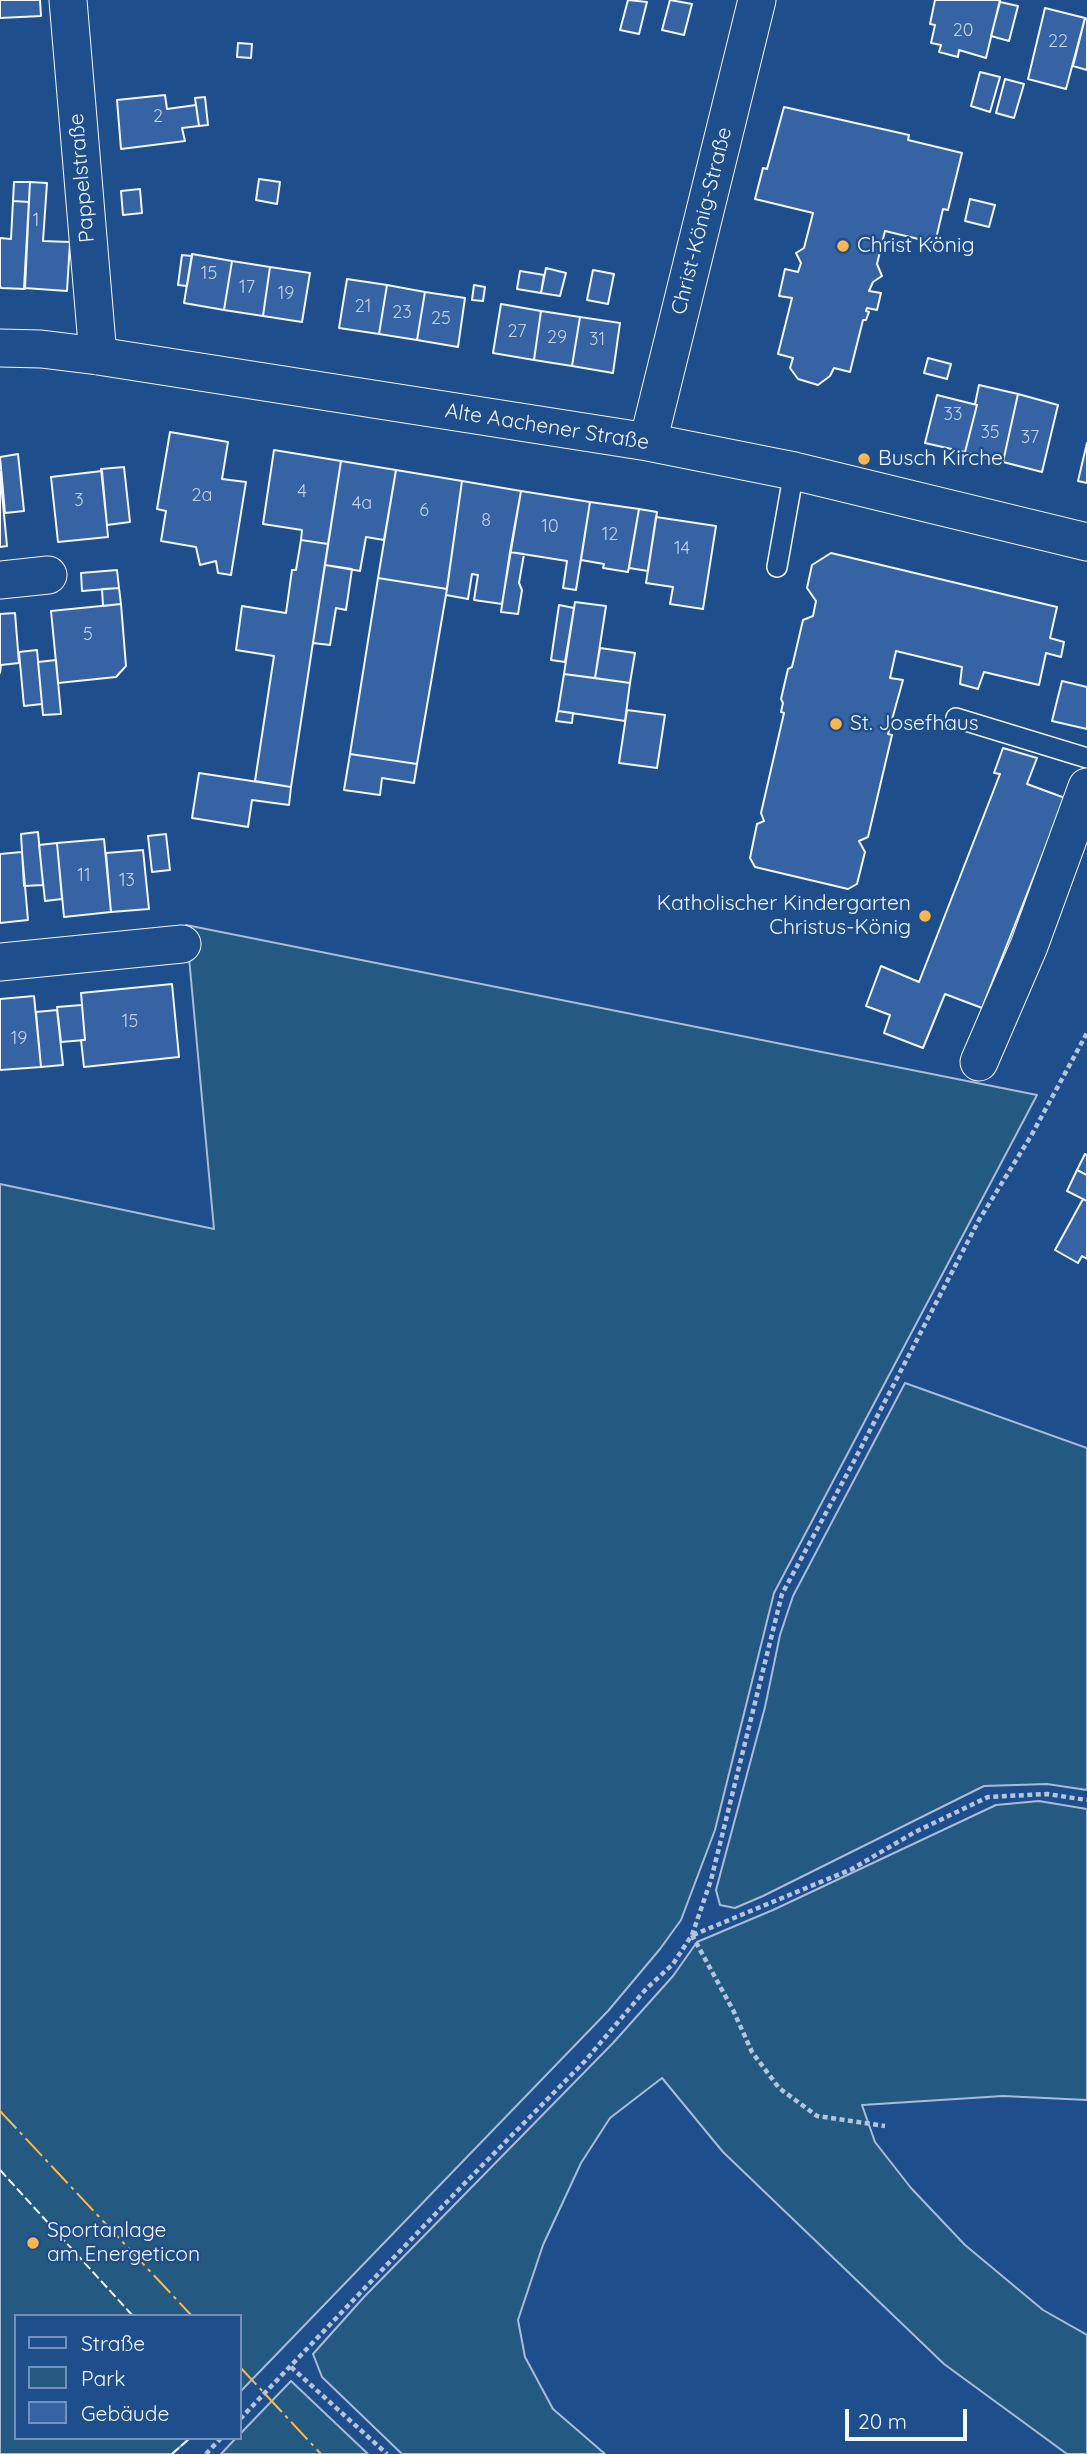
<!DOCTYPE html>
<html>
<head>
<meta charset="utf-8">
<style>
	body { margin:0 }
	#map { position:relative; width:1087px; height:2454px; overflow:hidden; background:#1f4e8c; font-family:Quicksand,sans-serif }
	canvas { display:block }
	.legend { position:absolute; left:14px; top:2314px; width:228px; height:126px; box-sizing:border-box; background:#1f4e8c; border:2px solid #7391ba; margin:0; padding:9px 12px; list-style:none; font-size:21px; color:#f2f6ff }
	.legend li { display:flex; align-items:center; gap:14px; height:35px }
	.legend b { width:35px; border:2px solid #7391ba }
	.scale { position:absolute; left:845px; top:2409px; width:122px; height:32px; box-sizing:border-box; border:4px solid #f2f6ff; border-top:0; padding-left:9px; font-size:21px; line-height:24px; white-space:nowrap; color:#f2f6ff; -webkit-text-stroke:5px #1f4e8c; paint-order:stroke }
</style>
</head>
<body>
<div id="map">
<canvas width="1087" height="2454"></canvas>
<ul class="legend">
<li><b style="height:9px;background:#1f4e8c"></b>Straße</li>
<li><b style="height:19px;background:#245a82"></b>Park</li>
<li><b style="height:19px;background:#3563a3"></b>Gebäude</li>
</ul>
<div class="scale">20 m</div>
</div>
<script>
const ctx = document.querySelector('canvas').getContext('2d');
ctx.lineJoin = 'round';
function fillPath(path, color) { ctx.fillStyle = color; ctx.fill(path, 'evenodd'); }
const poly = rows => new Path2D(rows.map(r => 'M' + r).join(''));
function stroke(path, color, width, dash) { ctx.strokeStyle = color; ctx.lineWidth = width; ctx.lineCap = dash ? 'butt' : 'round'; ctx.setLineDash(dash || []); ctx.stroke(path); }
function write(font, color, halo, rows, align = 'center') {
  ctx.font = font + ' Quicksand,sans-serif'; ctx.lineWidth = 5; ctx.setLineDash([]); ctx.textBaseline = 'middle'; ctx.strokeStyle = halo; ctx.fillStyle = color; for (const [text, x, y, turn = 0] of rows) {
    ctx.save(); ctx.translate(x, y); ctx.rotate((+turn || 0) * Math.PI / 180); ctx.textAlign = isNaN(turn) ? turn : align; if (halo) ctx.strokeText(text, 0, 0); ctx.fillText(text, 0, 0); ctx.restore();
  }
}
const green = poly([
	[186,925,1037,1095,774,1593,715,1830,681,1920,660,1949,608,2011,240,2392,240,2316,16,2316,16,2438,190,2438,172,2454,0,2454,0,1184,214,1229,186,925],
	[905,1383,1087,1448,1087,1790,1047,1784,984,1786,763,1896,735,1908,720,1905,716,1890,765,1707,780,1635,793,1596,905,1383],
	[1039,1801,1087,1809,1087,2100,1003,2096,862,2105,875,2142,911,2188,965,2245,1043,2310,1087,2335,1087,2454,1067,2454,944,2364,723,2152,662,2078,610,2118,581,2163,543,2245,518,2320,525,2357,553,2409,605,2454,402,2454,322,2377,313,2354,364,2297,613,2043,673,1976,697,1942,773,1910,996,1805,1039,1801],
	[291,2381,368,2454,221,2454,236,2438,240,2438,240,2434,291,2381]
]);
fillPath(green, '#245a82');
stroke(green, '#a8bbd7', 2);
const building = poly([
	[0,0,40,0,41,16,0,18,0,0],
	[628,0,647,2,639,34,620,30,628,0],
	[670,0,692,4,684,35,662,30,670,0],
	[935,0,1000,0,986,58,959,50,958,57,939,52,941,45,931,43,935,25,930,24,935,0],
	[1000,2,1018,6,1009,41,991,36,1000,2],
	[1045,8,1085,18,1066,89,1028,79,1045,8],
	[1085,18,1087,19,1087,70,1073,66,1085,18],
	[238,43,252,44,251,58,237,57,238,43],
	[980,72,1000,77,990,112,971,106,980,72],
	[1005,79,1024,84,1014,118,996,113,1005,79],
	[165,95,167,109,196,105,199,126,182,128,185,141,121,149,117,100,165,95],
	[205,97,208,125,199,126,195,98,205,97],
	[784,107,909,135,908,140,962,153,948,210,943,209,935,243,885,231,877,264,882,276,873,282,869,291,881,293,877,310,867,308,866,311,869,312,866,320,863,320,850,372,834,368,830,376,818,385,798,379,790,368,793,358,778,354,792,298,779,296,785,269,798,272,801,263,796,253,804,248,813,213,755,199,763,168,767,169,784,107],
	[259,179,280,182,277,204,256,200,259,179],
	[14,182,30,182,29,202,13,201,14,182],
	[30,182,47,183,43,241,70,242,67,291,24,288,30,182],
	[140,189,142,213,123,215,121,191,140,189],
	[970,199,995,205,989,227,965,221,970,199],
	[13,201,29,202,25,289,1,288,0,286,0,238,11,239,13,201],
	[192,254,232,261,224,310,184,303,192,254],
	[182,255,192,256,187,286,178,285,182,255],
	[232,261,270,267,263,316,224,310,232,261],
	[270,267,310,273,302,322,263,316,270,267],
	[546,268,566,273,560,296,541,293,546,268],
	[593,270,614,274,608,304,587,300,593,270],
	[520,271,544,275,541,293,517,289,520,271],
	[347,279,387,285,379,334,339,328,347,279],
	[387,285,425,292,417,340,379,334,387,285],
	[474,285,485,287,483,301,472,300,474,285],
	[425,292,465,298,458,347,417,340,425,292],
	[501,304,541,311,534,360,493,353,501,304],
	[541,311,580,317,572,366,534,360,541,311],
	[580,317,620,323,613,373,572,366,580,317],
	[928,358,951,364,947,379,924,373,928,358],
	[979,385,1018,394,1003,462,965,452,977,405,975,404,979,385],
	[1018,394,1058,405,1042,472,1003,462,1018,394],
	[937,395,977,405,965,452,925,443,937,395],
	[170,432,228,442,222,479,246,482,231,575,218,573,216,561,200,565,196,547,161,541,166,511,157,509,170,432],
	[1087,443,1087,483,1078,481,1087,443],
	[274,450,341,461,328,544,301,540,302,530,263,524,274,450],
	[18,454,24,511,5,513,0,457,18,454],
	[341,461,396,470,384,540,366,537,360,571,325,565,341,461],
	[124,467,130,522,107,525,101,469,124,467],
	[396,470,462,481,447,589,378,578,396,470],
	[102,471,108,537,58,542,51,477,102,471],
	[0,472,7,546,0,547,0,472],
	[462,481,521,491,502,604,474,600,478,575,472,574,468,599,446,595,462,481],
	[521,491,590,502,576,590,563,588,567,561,510,552,521,491],
	[590,502,639,509,628,572,603,568,604,564,581,560,590,502],
	[639,509,657,512,648,571,629,568,639,509],
	[656,517,716,526,703,609,670,604,673,587,646,583,656,517],
	[301,540,328,544,291,787,255,781,274,656,236,650,242,606,286,613,292,570,296,570,301,540],
	[510,552,524,554,519,583,522,590,518,614,501,612,510,552],
	[831,553,1057,607,1050,638,1064,642,1061,657,1046,653,1039,685,984,672,978,689,960,684,962,667,896,651,890,678,903,680,888,734,892,735,868,837,859,841,865,852,857,884,848,889,755,867,750,858,757,824,764,821,761,813,784,713,781,712,783,703,781,699,788,669,792,667,803,620,813,616,816,601,807,588,812,565,831,553],
	[325,565,352,569,346,610,336,608,330,645,313,643,325,565],
	[117,570,119,588,82,591,81,573,117,570],
	[378,578,447,589,417,764,350,754,378,578],
	[119,588,121,604,103,606,102,589,119,588],
	[575,602,606,606,595,678,564,674,575,602],
	[121,604,126,666,116,677,58,683,51,611,121,604],
	[559,605,574,608,565,662,551,660,559,605],
	[15,613,19,663,1,665,0,673,0,614,15,613],
	[600,648,635,653,630,683,595,678,600,648],
	[37,650,42,704,24,706,19,652,37,650],
	[56,660,61,714,43,715,38,662,56,660],
	[564,674,630,683,625,721,558,711,564,674],
	[1062,681,1087,687,1087,729,1052,721,1062,681],
	[627,710,665,715,657,768,619,763,627,710],
	[558,711,573,713,572,723,556,721,558,711],
	[1003,748,1037,758,1027,784,1065,798,982,1008,945,994,923,1048,884,1033,890,1015,866,1006,881,966,919,982,1000,774,994,773,1003,748],
	[350,754,417,764,414,783,382,778,380,795,344,790,350,754],
	[199,773,291,787,289,805,252,800,248,827,192,818,199,773],
	[38,832,43,885,24,886,21,834,38,832],
	[166,834,170,870,152,872,148,836,166,834],
	[104,839,111,912,64,917,57,843,104,839],
	[57,843,62,899,45,901,39,845,57,843],
	[143,850,149,909,111,912,106,853,143,850],
	[22,852,28,920,0,923,0,854,22,852],
	[172,984,179,1057,84,1067,81,1040,85,1040,81,993,172,984],
	[34,996,41,1067,0,1070,0,999,34,996],
	[82,1005,85,1040,61,1042,57,1007,82,1005],
	[57,1010,63,1065,41,1067,36,1012,57,1010],
	[1085,1154,1087,1155,1087,1175,1077,1170,1085,1154],
	[1077,1170,1087,1175,1087,1201,1067,1191,1077,1170],
	[1083,1199,1087,1201,1087,1259,1082,1256,1078,1263,1055,1250,1083,1199]
]);
fillPath(building, '#3563a3');
stroke(building, '#f2f6ff', 2);
const service = poly([
	[777,567,794,471],
	[956,718,1087,758]
]);
const minor = poly([
	[68,0,98,356],
	[0,348,41,349,98,356,648,442,794,471,1087,542],
	[648,442,757,0],
	[0,580,48,575],
	[0,962,182,944],
	[979,1062,1029,946,1087,787]
]);
stroke(service, '#f2f6ff', 22);
stroke(minor, '#f2f6ff', 39);
stroke(poly([
	[692,1935,733,2010,752,2052,779,2088,817,2116,885,2126],
	[693,1935,852,1869,915,1832,988,1797,1047,1794,1087,1800],
	[291,2367,387,2454],
	[240,2419,463,2185,585,2061,646,1989,673,1964,692,1935,711,1880,782,1594,853,1463,979,1220,1031,1136,1087,1033],
	[206,2454,221,2438]
]), '#b3c4dc', 4.5, [5, 3.5]);
stroke(service, '#1f4e8c', 19);
stroke(minor, '#1f4e8c', 37);
stroke(poly([
	[0,2170,133,2316],
	[172,2454,190,2438]
]), '#f2f6ff', 2, [9, 3.5]);
stroke(poly([
	[0,2111,192,2316],
	[240,2367,321,2454]
]), '#ffb74d', 2, [24, 5, 3.5, 5]);
for (const [x, y, r, color] of [
	[843,246,7,"#ffb74d"],
	[864,459,7,"#ffb74d"],
	[836,724,7,"#ffb74d"],
	[925,916,7,"#ffb74d"],
	[33,2243,7,"#ffb74d"]
]) { const dot = new Path2D(); dot.arc(x, y, r, 0, 2 * Math.PI); ctx.fillStyle = color; ctx.fill(dot); stroke(dot, '#1f4e8c', 2.5); }
write('18px', '#c3d1e8', null, [
	["20",963,31],
	["22",1058,42],
	["2",158,117],
	["1",36,221],
	["15",209,274],
	["17",247,288],
	["19",286,294],
	["21",363,307],
	["23",402,313],
	["25",441,319],
	["27",517,332],
	["29",557,338],
	["31",597,340],
	["33",953,415],
	["35",990,433],
	["37",1030,438],
	["4",302,492],
	["2a",202,496],
	["3",79,501],
	["4a",362,504],
	["6",424,511],
	["8",486,521],
	["10",550,527],
	["12",610,535],
	["14",682,549],
	["5",88,635],
	["11",84,876],
	["13",127,881],
	["15",130,1022],
	["19",19,1039]
]);
write('21px', '#f2f6ff', '#1f4e8c', [
	["Pappelstraße",82,178,-95],
	["Christ-König-Straße",702,221,-76],
	["Alte Aachener Straße",547,427,9]
]);
write('21px', '#f2f6ff', '#1f4e8c', [
	["Christ König",857,246],
	["Busch Kirche",878,459],
	["St. Josefhaus",850,724],
	["Katholischer Kindergarten",911,904,"right"],
	["Christus-König",911,928,"right"],
	["Sportanlage",47,2231],
	["am Energeticon",47,2255]
], 'left');
</script>
</body>
</html>
